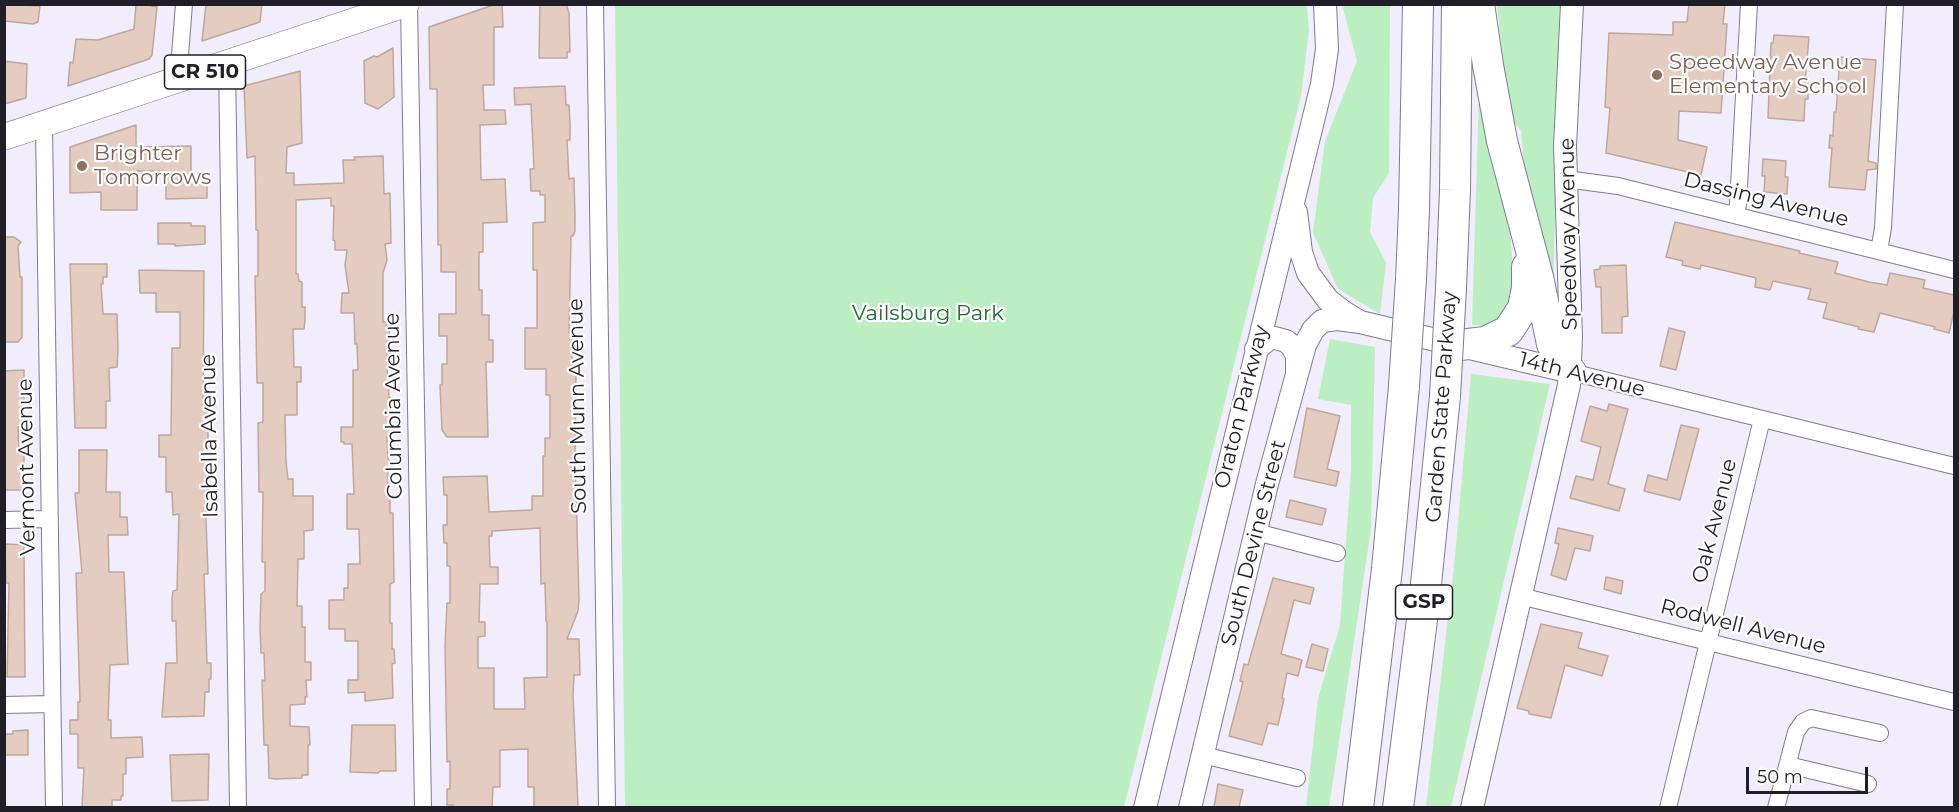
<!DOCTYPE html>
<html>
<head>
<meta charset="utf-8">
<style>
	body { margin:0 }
	#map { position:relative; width:1959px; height:812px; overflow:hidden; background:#f1edfc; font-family:Montserrat,sans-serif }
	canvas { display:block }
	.frame { position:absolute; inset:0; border:6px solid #201e26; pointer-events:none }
	.scale { position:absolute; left:1746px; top:767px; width:122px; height:27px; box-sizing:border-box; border:3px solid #201e26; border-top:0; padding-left:8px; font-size:18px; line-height:21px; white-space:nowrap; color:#201e26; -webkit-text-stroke:4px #fdfdfd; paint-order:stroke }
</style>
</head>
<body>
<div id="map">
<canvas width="1959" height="812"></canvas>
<div class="frame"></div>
<div class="scale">50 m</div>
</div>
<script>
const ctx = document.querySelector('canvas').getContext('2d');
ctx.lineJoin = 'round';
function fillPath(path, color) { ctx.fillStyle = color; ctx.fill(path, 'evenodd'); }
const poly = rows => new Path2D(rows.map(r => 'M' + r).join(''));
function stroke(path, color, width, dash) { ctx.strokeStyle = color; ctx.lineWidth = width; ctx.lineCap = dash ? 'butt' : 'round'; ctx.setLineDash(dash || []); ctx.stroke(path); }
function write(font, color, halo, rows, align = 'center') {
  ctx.font = font + ' Montserrat,sans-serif'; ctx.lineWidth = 4.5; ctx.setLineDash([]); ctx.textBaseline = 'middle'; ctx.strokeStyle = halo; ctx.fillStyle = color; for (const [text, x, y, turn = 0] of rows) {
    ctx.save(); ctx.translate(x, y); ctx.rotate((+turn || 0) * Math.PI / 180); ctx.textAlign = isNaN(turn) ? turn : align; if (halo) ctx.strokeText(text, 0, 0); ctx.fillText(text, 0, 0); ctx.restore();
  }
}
fillPath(poly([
	[615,5,1307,5,1309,31,1301,96,1124,807,625,807],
	[1342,5,1390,5,1389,173,1373,198,1370,232,1386,263,1380,314,1338,289,1313,233,1325,141,1357,61],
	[1497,5,1560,5,1553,291,1526,186,1521,131,1509,116],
	[1479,94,1508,206,1515,295,1496,326,1472,325],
	[1330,339,1375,347,1371,529,1329,807,1306,808,1318,698,1340,625,1351,471,1351,405,1318,399],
	[1471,374,1550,384,1451,807,1426,807,1455,557]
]), '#bbefc2');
const building = poly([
	[4,4,40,6,38,22,33,24,4,21,4,4],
	[136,4,152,4,151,6,157,7,152,55,149,59,68,86,70,62,73,63,76,39,98,40,134,29,136,4],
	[206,4,262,4,260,22,202,41,206,4],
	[496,4,502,4,503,27,494,27,494,85,483,85,484,110,505,110,506,124,480,125,481,180,505,179,507,222,483,223,483,252,479,252,479,290,482,290,482,315,489,315,489,340,493,340,493,362,486,362,488,437,447,437,442,430,440,385,442,385,442,364,447,364,447,336,439,336,439,314,456,314,456,272,441,272,441,245,438,245,437,89,430,89,429,27,496,4],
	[540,4,566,4,569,13,570,52,567,52,567,58,539,58,540,4],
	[1689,4,1725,4,1723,24,1727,24,1721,113,1679,111,1678,140,1707,147,1701,175,1606,153,1610,108,1605,107,1609,33,1673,35,1673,22,1687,22,1689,4],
	[1774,35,1809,37,1805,82,1808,82,1808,99,1805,99,1804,121,1768,118,1771,43,1773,43,1774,35],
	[393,48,394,97,378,109,365,103,364,61,374,56,377,57,393,48],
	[1840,57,1876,60,1868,161,1876,163,1876,169,1867,170,1865,190,1829,187,1832,148,1829,148,1830,135,1833,136,1834,112,1836,112,1840,57],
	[4,61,27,64,26,98,4,104,4,61],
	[300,71,302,143,287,147,286,173,294,173,294,185,344,183,343,160,355,160,354,157,383,156,384,194,390,193,391,243,385,244,387,260,383,273,383,322,387,322,386,327,389,329,390,340,387,341,387,366,389,398,391,398,392,417,391,437,387,437,388,458,391,464,388,468,388,494,390,494,390,513,393,513,394,582,390,584,390,623,392,623,392,649,394,649,395,663,392,664,393,698,365,701,365,692,348,693,348,680,358,680,358,641,345,641,345,629,329,629,329,600,344,600,344,588,348,588,348,564,360,564,359,529,347,529,347,494,354,494,352,444,344,444,344,442,341,442,341,427,353,427,353,370,358,370,357,344,355,344,354,313,341,313,342,293,349,293,345,265,347,250,335,250,335,241,333,240,334,206,331,206,331,198,296,200,296,274,298,274,299,281,302,282,302,307,305,307,305,320,304,329,293,329,294,367,301,367,301,382,297,382,297,415,285,415,286,461,288,479,293,479,293,496,313,496,313,530,304,531,304,559,298,559,297,606,302,606,302,627,305,627,305,662,311,662,311,680,306,680,307,697,305,697,305,704,290,705,290,726,309,727,310,745,308,745,308,775,302,775,302,778,275,779,269,778,268,745,264,745,262,680,265,681,264,653,261,653,260,628,261,594,265,591,265,562,262,562,263,492,259,492,258,423,263,422,263,383,257,383,255,276,258,276,258,230,256,230,255,156,247,158,244,86,300,71],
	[565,86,566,105,569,105,570,124,570,140,567,140,569,179,574,178,575,217,575,231,573,236,571,236,569,333,572,333,572,373,576,373,575,456,579,600,578,611,567,639,579,639,580,675,574,675,573,694,578,807,534,807,534,787,528,787,528,749,500,750,500,787,493,787,492,807,453,807,453,805,447,805,447,789,450,789,450,761,447,762,445,646,447,603,450,603,450,566,447,566,447,543,444,543,443,525,447,525,447,495,444,495,443,477,487,476,489,512,532,510,532,496,543,496,543,456,545,456,545,438,550,438,550,395,546,395,546,369,525,369,525,328,537,328,537,270,533,270,533,223,545,222,545,195,540,195,540,191,531,191,530,169,534,169,531,104,515,105,514,88,565,86],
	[540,528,541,584,545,583,546,621,547,621,547,677,524,678,525,709,494,709,494,668,478,668,478,637,485,636,485,622,479,622,480,584,498,584,498,567,490,567,489,536,492,536,492,531,540,528],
	[136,125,136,147,191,146,191,180,207,180,207,198,166,199,166,171,137,171,137,210,101,210,101,192,70,193,70,147,136,125],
	[1763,159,1786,161,1785,177,1788,177,1787,194,1764,192,1765,176,1762,176,1763,159],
	[1675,222,1800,251,1799,253,1838,262,1835,273,1869,282,1887,285,1890,273,1925,280,1923,288,1954,295,1954,312,1949,333,1934,329,1935,327,1880,313,1874,332,1858,329,1859,327,1823,318,1827,303,1808,299,1811,289,1773,281,1770,290,1755,287,1756,278,1701,265,1700,269,1682,265,1683,261,1666,257,1675,222],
	[158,223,191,223,191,226,205,226,205,244,175,246,175,244,158,244,158,223],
	[4,237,14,237,21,242,18,246,20,277,22,277,22,337,18,342,4,342,4,237],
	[70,264,107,264,107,277,103,277,103,284,101,284,103,314,117,314,118,350,117,367,109,368,110,401,106,401,106,428,75,428,70,264],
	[1626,265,1628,316,1622,317,1622,333,1602,333,1601,287,1596,287,1594,270,1600,269,1600,266,1626,265],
	[139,270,204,271,203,407,208,407,208,492,205,492,208,574,204,574,207,663,211,663,211,679,209,679,209,692,205,692,204,716,162,717,166,663,177,663,176,621,172,621,172,599,173,591,177,590,179,514,173,515,172,492,166,492,166,457,159,457,159,435,171,435,172,348,180,348,180,312,156,312,156,293,140,293,139,270],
	[1669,328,1685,332,1676,370,1660,366,1669,328],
	[24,370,24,427,18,427,19,452,24,451,24,490,4,490,4,371,24,370],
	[1609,404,1628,409,1608,484,1625,489,1619,511,1570,498,1576,476,1593,480,1601,447,1581,441,1590,406,1607,411,1609,404],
	[1307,408,1340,416,1327,469,1339,472,1336,486,1294,477,1307,408],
	[1681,425,1699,429,1680,500,1644,491,1648,475,1667,480,1681,425],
	[79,450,107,450,106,492,120,492,120,517,127,517,128,535,108,535,109,572,124,572,128,664,110,665,108,720,111,720,111,738,142,737,143,757,126,758,126,774,123,774,123,796,121,796,121,800,112,800,112,807,82,807,84,768,78,768,78,734,70,734,70,720,78,720,78,702,80,702,76,573,82,573,75,493,79,493,79,450],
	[1290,500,1326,509,1322,525,1286,517,1290,500],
	[1558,528,1593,536,1590,551,1575,548,1566,580,1551,575,1559,544,1555,543,1558,528],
	[5,544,24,545,25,677,7,677,9,583,6,583,5,544],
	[1606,577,1623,581,1621,594,1604,589,1606,577],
	[1273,578,1314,588,1310,604,1294,600,1281,654,1302,660,1298,676,1287,673,1282,698,1284,699,1278,725,1268,723,1262,745,1229,736,1243,682,1240,681,1244,664,1248,665,1273,578],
	[1541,624,1582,633,1578,648,1608,656,1602,676,1565,665,1551,718,1529,714,1529,711,1517,708,1541,624],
	[1312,644,1328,649,1323,671,1306,667,1312,644],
	[352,725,395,725,396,771,380,771,378,773,350,772,352,725],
	[28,730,28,755,4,755,4,734,13,734,13,731,28,730],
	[209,754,208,800,172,801,170,755,209,754],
	[1218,784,1243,790,1239,807,1214,807,1218,784]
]);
fillPath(building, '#e5ccc0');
stroke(building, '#bfa79c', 1.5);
const street = poly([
	[409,4,423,808],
	[595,4,607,808],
	[227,64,238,808],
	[178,81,184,4],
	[44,125,54,808],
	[1566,179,1618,186,1954,270],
	[1736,215,1738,204,1749,4],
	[1879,251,1883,228,1895,4],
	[1571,372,1954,466],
	[4,520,50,519],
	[1256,532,1337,553],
	[1520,596,1954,702],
	[4,705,52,704],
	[1203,755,1297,778],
	[1788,765,1868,784],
	[1668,808,1762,419],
	[1776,808,1796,732,1803,722,1811,718,1880,733]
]);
const secondary = poly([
	[1296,212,1301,252,1308,273,1328,300,1345,313,1360,322,1571,372],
	[1256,349,1269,339,1275,338,1286,341,1292,346,1297,356,1297,371],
	[1145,808,1322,84,1327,49,1325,4],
	[1190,808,1267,484,1305,345,1313,330,1322,321,1337,319,1360,322],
	[1472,808,1569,385,1571,337,1565,146,1572,4]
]);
const primary = poly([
	[4,137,406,4]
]);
const highway = poly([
	[1479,4,1488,65,1502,141,1538,277,1552,344,1559,359,1571,372],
	[1411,279,1414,210,1418,4],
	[1451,288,1455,190,1457,4],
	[1460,345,1485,342,1508,331,1523,308,1527,288,1527,267],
	[1358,808,1387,569,1404,386],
	[1398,808,1424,604,1445,396]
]);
stroke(street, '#807a8f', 18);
stroke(secondary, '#807a8f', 24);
stroke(primary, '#807a8f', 27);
stroke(highway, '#807a8f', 32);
stroke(street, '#fff', 16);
stroke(secondary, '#fff', 22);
stroke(primary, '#fff', 26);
stroke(highway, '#fff', 30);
const highwayBridge = poly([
	[1404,386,1411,279],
	[1445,396,1451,288]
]);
stroke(highwayBridge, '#807a8f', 32, []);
stroke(highwayBridge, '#fff', 30);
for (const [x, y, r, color] of [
	[1657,75,6,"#8d6e63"],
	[82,166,6,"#8d6e63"]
]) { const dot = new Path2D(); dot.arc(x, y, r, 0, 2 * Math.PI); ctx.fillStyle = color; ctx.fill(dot); stroke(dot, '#fdfdfd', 2); }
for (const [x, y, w] of [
	[205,72,81],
	[1424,602,57]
]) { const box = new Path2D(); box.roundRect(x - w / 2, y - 17, w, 34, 4.5); ctx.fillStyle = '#fdfdfd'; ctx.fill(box); stroke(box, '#201e26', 1.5); }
write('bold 20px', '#201e26', null, [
	["CR 510",205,72],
	["GSP",1424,602]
]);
write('21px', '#785e54', '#fdfdfd', [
	["Speedway Avenue",1669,63],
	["Elementary School",1669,87],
	["Brighter",94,154],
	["Tomorrows",94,178]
], 'left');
write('21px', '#201e26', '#fdfdfd', [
	["Dassing Avenue",1766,200,14],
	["Speedway Avenue",1569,234,-91],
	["14th Avenue",1582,375,14],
	["Columbia Avenue",394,406,-91],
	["South Munn Avenue",578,406,-91],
	["Oraton Parkway",1242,407,-76],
	["Garden State Parkway",1442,407,-86],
	["Isabella Avenue",210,436,-91],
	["Vermont Avenue",27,467,-91],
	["Oak Avenue",1715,521,-76],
	["South Devine Street",1254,543,-76],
	["Rodwell Avenue",1743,627,14]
]);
write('21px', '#226733', '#fdfdfd', [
	["Vailsburg Park",928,314]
]);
</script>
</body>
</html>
